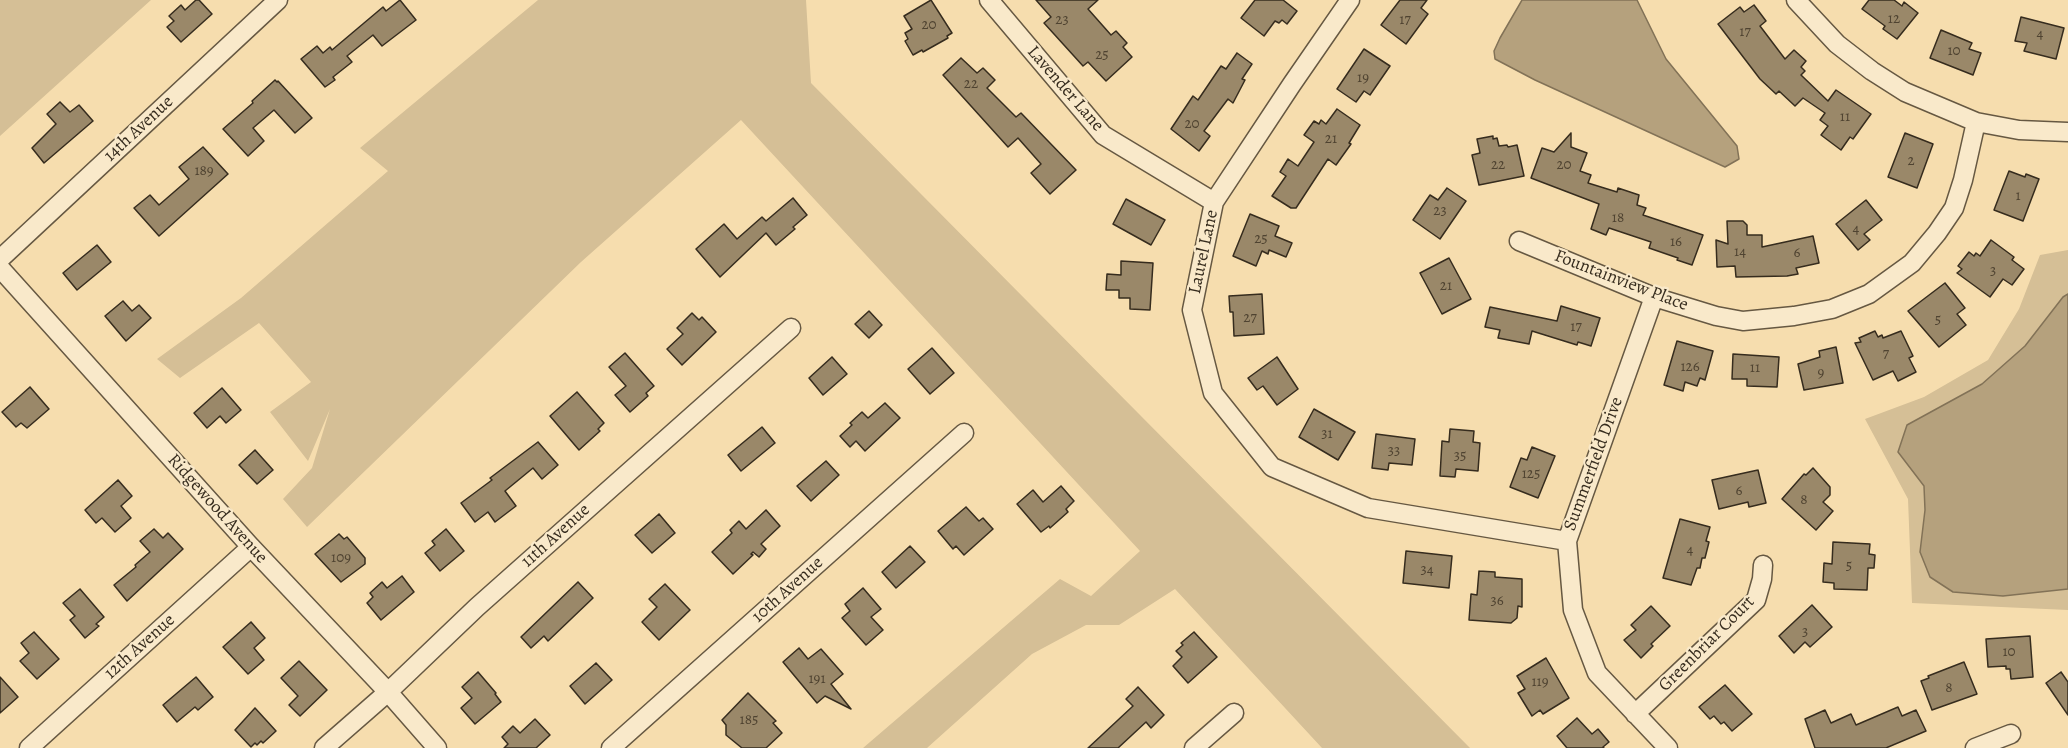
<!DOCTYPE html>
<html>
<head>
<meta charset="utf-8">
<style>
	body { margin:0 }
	canvas { display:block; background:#f6ddae }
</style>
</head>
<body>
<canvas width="2068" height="748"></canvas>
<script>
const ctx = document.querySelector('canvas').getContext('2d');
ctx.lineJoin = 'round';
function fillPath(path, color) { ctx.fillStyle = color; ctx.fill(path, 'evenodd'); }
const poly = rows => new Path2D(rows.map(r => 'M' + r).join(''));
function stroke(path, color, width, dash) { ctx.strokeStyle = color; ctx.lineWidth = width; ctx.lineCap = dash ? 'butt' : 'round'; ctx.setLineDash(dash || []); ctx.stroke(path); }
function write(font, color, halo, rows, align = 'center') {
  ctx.font = font + ' Alegreya,serif'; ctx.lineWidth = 4.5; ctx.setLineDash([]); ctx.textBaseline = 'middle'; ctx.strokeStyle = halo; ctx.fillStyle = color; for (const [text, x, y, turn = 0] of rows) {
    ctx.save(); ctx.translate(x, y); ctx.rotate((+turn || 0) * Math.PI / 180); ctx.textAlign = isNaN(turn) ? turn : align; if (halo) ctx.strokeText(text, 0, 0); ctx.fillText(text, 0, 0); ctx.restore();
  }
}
fillPath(poly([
	[0,0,151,0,0,136],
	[538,0,806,0,811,83,1470,748,1322,748,1175,589,1119,625,1086,625,1032,654,927,748,863,748,1060,579,1091,596,1140,551,741,120,581,262,307,527,283,499,312,468,330,409,308,461,270,412,311,382,259,323,180,378,157,359,241,298,388,171,360,148],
	[2068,250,2068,610,1912,603,1908,499,1865,419,1924,397,1988,360,2019,309,2040,255]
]), '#d5bf96');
const water = poly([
	[1522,0,1637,0,1666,59,1737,146,1739,159,1725,167,1535,80,1495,59,1494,51,1500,38,1522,0],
	[2068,294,2068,589,2003,596,1953,592,1930,577,1920,552,1925,510,1924,486,1898,452,1907,425,1982,384,2025,346,2063,297,2068,294]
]);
fillPath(water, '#b5a17d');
stroke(water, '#827257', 1.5);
const building = poly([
	[196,0,199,0,212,14,181,42,167,27,174,21,169,16,181,5,185,10,196,0],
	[400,0,416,20,382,46,373,35,347,56,352,62,333,77,335,80,325,87,301,59,317,46,323,53,330,47,332,50,383,7,386,11,400,0],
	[931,0,952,33,947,36,948,38,923,52,922,50,913,55,905,41,908,39,905,33,912,29,904,16,931,0],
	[1036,0,1098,0,1088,9,1111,35,1116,31,1127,43,1123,47,1132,57,1106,81,1088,62,1083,66,1044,23,1051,17,1036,0],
	[1255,0,1283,0,1297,11,1287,24,1282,20,1279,23,1275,21,1264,36,1241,18,1255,0],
	[1400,0,1427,0,1421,8,1428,14,1406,44,1381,25,1400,0],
	[1869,0,1894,0,1902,6,1904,2,1918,13,1897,39,1883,29,1885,26,1862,9,1869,0],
	[1754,5,1766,21,1760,26,1785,59,1794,50,1806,61,1801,67,1805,71,1801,75,1828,101,1836,90,1871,114,1853,139,1850,137,1841,150,1821,135,1828,126,1820,120,1825,113,1803,98,1795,106,1779,91,1776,94,1760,79,1718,24,1740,7,1744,12,1754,5],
	[2021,17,2064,28,2056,59,2024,51,2027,43,2015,41,2021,17],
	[1941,30,1972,43,1969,49,1981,53,1973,75,1930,58,1941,30],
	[1364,49,1390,66,1370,95,1364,91,1356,102,1337,89,1364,49],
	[1237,53,1252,64,1242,79,1245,80,1233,103,1228,99,1204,131,1210,136,1199,151,1171,129,1193,96,1198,100,1221,66,1226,69,1237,53],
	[961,58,977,73,983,68,995,80,987,88,1016,117,1021,113,1076,170,1050,194,1031,173,1041,164,1018,138,1008,147,943,75,961,58],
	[275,80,277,82,278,81,312,118,295,133,274,110,253,128,264,141,248,156,223,129,253,103,252,101,275,80],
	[60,102,70,112,79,105,93,121,44,163,32,148,56,124,47,114,60,102],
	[1337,109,1360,125,1349,143,1351,144,1336,165,1328,159,1296,208,1291,208,1272,196,1286,176,1280,172,1288,159,1298,166,1314,142,1304,135,1314,121,1319,124,1321,120,1326,124,1337,109],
	[1571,133,1571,147,1587,153,1580,171,1591,175,1588,183,1617,192,1618,188,1639,195,1637,205,1646,208,1643,215,1703,235,1692,265,1677,260,1678,258,1649,248,1651,242,1609,228,1606,235,1591,229,1599,204,1531,178,1542,148,1554,152,1571,133],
	[1905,133,1933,144,1917,188,1888,177,1905,133],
	[1493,136,1493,139,1497,138,1499,146,1507,145,1508,147,1517,145,1524,176,1479,185,1472,155,1480,153,1477,139,1493,136],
	[203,147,228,174,159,236,134,208,150,195,159,205,189,179,179,167,203,147],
	[2009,171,2025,177,2026,174,2039,179,2023,221,1994,210,2009,171],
	[1447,188,1466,201,1440,239,1413,220,1430,195,1438,200,1447,188],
	[793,198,807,215,793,227,795,229,776,245,766,233,720,277,696,249,724,224,737,239,762,217,766,221,793,198],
	[1126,199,1165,220,1151,245,1113,224,1126,199],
	[1866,200,1882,220,1864,234,1870,240,1858,250,1836,224,1866,200],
	[1250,214,1279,226,1275,236,1292,243,1286,257,1269,250,1268,254,1262,251,1256,266,1233,256,1250,214],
	[1727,221,1743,221,1747,225,1747,235,1762,235,1762,247,1813,236,1819,263,1796,268,1798,274,1787,276,1736,277,1735,266,1717,267,1716,240,1728,244,1727,221],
	[1991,240,2014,257,2012,260,2024,269,2012,285,2003,279,1990,297,1957,273,1962,269,1958,266,1969,252,1974,256,1976,253,1980,256,1991,240],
	[97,245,111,262,77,290,63,273,97,245],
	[1449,258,1471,299,1442,314,1420,273,1449,258],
	[1121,261,1153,263,1150,310,1130,309,1130,298,1119,298,1119,290,1106,290,1107,274,1121,275,1121,261],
	[1945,283,1965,308,1957,314,1966,325,1939,347,1908,311,1945,283],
	[1262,294,1264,334,1234,336,1233,312,1230,312,1229,296,1262,294],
	[123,301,132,311,139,305,151,318,126,341,105,316,123,301],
	[1561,306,1600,318,1591,346,1578,342,1577,345,1532,331,1529,344,1498,338,1500,330,1485,327,1490,307,1557,321,1561,306],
	[869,311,882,325,869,338,855,324,869,311],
	[692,313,699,320,702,317,716,332,682,365,667,349,683,334,677,328,692,313],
	[1875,331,1878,337,1882,335,1883,338,1901,331,1913,356,1909,358,1916,372,1898,381,1893,371,1873,380,1855,343,1861,342,1859,338,1875,331],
	[1677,341,1713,351,1705,380,1700,378,1697,386,1685,382,1683,391,1664,385,1677,341],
	[1836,347,1843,383,1804,390,1798,364,1820,357,1819,351,1836,347],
	[932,348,954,373,930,394,908,369,932,348],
	[625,353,654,386,646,393,648,396,630,412,615,395,626,386,609,367,625,353],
	[1733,354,1779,357,1777,387,1747,386,1747,379,1732,379,1733,354],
	[832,357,847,374,823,395,809,378,832,357],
	[1277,357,1298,389,1277,405,1263,386,1257,390,1248,378,1277,357],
	[30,387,49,409,27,428,21,423,16,427,2,412,30,387],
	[222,388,241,410,226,423,220,416,207,428,194,413,222,388],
	[577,392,604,423,598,429,600,431,579,450,550,416,577,392],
	[885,403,900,418,865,451,856,441,850,447,840,436,852,425,850,423,862,412,868,418,885,403],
	[1314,409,1355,432,1338,460,1299,437,1314,409],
	[762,427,775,443,741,471,728,455,762,427],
	[1450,429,1474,431,1473,442,1480,443,1478,471,1456,469,1455,477,1440,476,1442,441,1449,442,1450,429],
	[1376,434,1415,439,1412,465,1389,463,1388,470,1372,468,1376,434],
	[538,442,558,465,542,479,533,468,505,491,516,506,495,522,488,512,475,522,461,503,492,480,490,478,538,442],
	[1532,447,1555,456,1538,498,1510,487,1521,458,1527,460,1532,447],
	[255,450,273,470,257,484,239,465,255,450],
	[826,461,839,475,811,501,797,486,826,461],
	[1813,468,1830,487,1830,495,1823,502,1833,511,1816,530,1782,499,1804,474,1806,475,1813,468],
	[1758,470,1766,503,1749,507,1748,502,1719,509,1712,480,1758,470],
	[118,480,132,496,121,506,131,518,115,532,102,518,96,523,85,510,118,480],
	[1061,486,1074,501,1066,509,1068,512,1050,528,1049,526,1041,532,1017,504,1033,490,1043,502,1061,486],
	[966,507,979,521,983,518,993,529,964,555,956,546,953,549,938,531,966,507],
	[766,510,780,526,761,544,766,549,759,557,753,552,751,554,753,555,733,574,712,552,732,533,730,530,739,521,746,529,766,510],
	[659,514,675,533,652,553,635,535,659,514],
	[1680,519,1710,527,1706,541,1709,542,1705,558,1702,558,1700,568,1697,568,1691,585,1663,578,1680,519],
	[154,529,163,538,168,533,183,549,127,601,114,585,136,567,135,565,150,552,140,541,154,529],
	[446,529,464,551,440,571,425,553,435,545,432,541,446,529],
	[339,534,344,539,347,537,365,558,365,564,341,582,315,554,339,534],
	[1833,542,1870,544,1869,554,1875,555,1874,568,1868,568,1867,590,1834,589,1834,583,1823,582,1824,563,1832,564,1833,542],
	[910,546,925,562,896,588,882,572,910,546],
	[1406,551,1452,556,1449,588,1403,583,1406,551],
	[1479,571,1495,572,1495,577,1522,579,1522,607,1518,606,1517,618,1511,623,1469,620,1471,594,1477,595,1479,571],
	[402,576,414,592,381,620,367,603,373,597,370,593,382,582,387,588,402,576],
	[578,582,593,598,548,641,544,636,531,648,521,637,578,582],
	[665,584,690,610,659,640,642,622,657,607,649,599,665,584],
	[863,588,881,609,871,617,883,630,866,645,842,618,850,611,845,604,863,588],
	[80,589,104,617,96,624,99,626,85,638,70,620,75,616,63,603,80,589],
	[1812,605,1832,627,1810,647,1805,642,1794,653,1779,636,1812,605],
	[1651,606,1670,626,1651,644,1653,646,1641,658,1624,640,1636,630,1631,625,1651,606],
	[251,622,265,638,254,648,264,660,248,674,223,647,251,622],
	[34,632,59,659,37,679,20,661,29,653,21,643,34,632],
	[1194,632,1217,657,1188,683,1173,666,1182,657,1176,651,1183,645,1181,643,1194,632],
	[2030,636,2033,677,2011,679,2010,669,2006,669,2006,666,1988,667,1986,639,2030,636],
	[799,648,808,659,821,649,843,674,831,684,851,709,825,696,817,703,783,662,799,648],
	[1546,658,1569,698,1543,714,1540,710,1532,716,1518,693,1525,689,1517,676,1546,658],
	[299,661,327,690,300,716,289,705,298,696,281,678,299,661],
	[1964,662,1977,694,1932,710,1921,681,1929,678,1928,676,1964,662],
	[596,663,612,680,585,704,570,686,596,663],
	[478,672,496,693,495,694,501,702,475,724,461,708,472,698,462,687,478,672],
	[2061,672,2068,682,2068,715,2046,683,2061,672],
	[0,677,18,697,0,713,0,677],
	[196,677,213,697,198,710,195,707,177,722,163,705,196,677],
	[1725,685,1752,714,1732,731,1724,722,1721,724,1714,716,1710,719,1699,707,1725,685],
	[1138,687,1164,715,1151,728,1146,722,1118,748,1088,748,1133,706,1126,699,1138,687],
	[748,693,776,721,773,723,782,733,766,748,742,748,726,735,726,725,722,720,748,693],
	[1898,707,1902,716,1916,710,1926,731,1886,748,1815,748,1805,719,1825,710,1831,723,1851,714,1856,725,1898,707],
	[255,708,276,731,263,743,261,741,257,745,255,743,251,747,235,730,255,708],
	[1577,718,1592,734,1598,729,1609,742,1603,747,1604,748,1567,748,1557,736,1577,718],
	[535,719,550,735,536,748,504,748,508,744,502,737,513,726,520,733,535,719]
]);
fillPath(building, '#9a8869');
stroke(building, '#362c1e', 1.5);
const street = poly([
	[989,0,1103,135,1214,202],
	[1350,0,1292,84,1214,202,1192,310,1213,393,1272,467,1368,508,1567,541],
	[1796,0,1837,44,1872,71,1905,92,1976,122,2019,130,2068,132],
	[1519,241,1654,297,1716,316,1743,321,1794,316,1832,309,1869,294,1912,263,1937,233,1954,208,1963,180,1976,122],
	[0,259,278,0],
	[0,268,251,547,388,692,437,748],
	[1654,297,1567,541,1573,610,1597,673,1668,748],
	[1635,714,1756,600,1762,579,1763,565],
	[29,748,251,547],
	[324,748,388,692,477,607,791,328],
	[611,748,964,433],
	[1194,748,1234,713],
	[1975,748,2011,734]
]);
stroke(street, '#665842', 21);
stroke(street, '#f9e9ca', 18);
write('15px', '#4f4331', null, [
	["12",1894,19],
	["23",1062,20],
	["17",1405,20],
	["20",929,25],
	["17",1745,32],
	["4",2040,34],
	["10",1954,51],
	["25",1102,55],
	["19",1363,78],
	["22",971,84],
	["11",1845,117],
	["20",1192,124],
	["21",1331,139],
	["2",1911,161],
	["22",1498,165],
	["20",1564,165],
	["189",204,171],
	["1",2018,196],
	["23",1440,211],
	["18",1618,218],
	["4",1856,229],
	["25",1261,239],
	["16",1676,242],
	["14",1740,252],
	["6",1797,253],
	["3",1993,271],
	["21",1446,286],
	["27",1250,318],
	["5",1938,320],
	["17",1576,327],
	["7",1886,354],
	["126",1690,367],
	["11",1755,368],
	["9",1821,373],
	["31",1327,434],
	["33",1394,451],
	["35",1460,456],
	["125",1531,474],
	["6",1739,491],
	["8",1804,500],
	["4",1690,550],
	["109",341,558],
	["5",1849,566],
	["34",1427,570],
	["36",1497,601],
	["3",1805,632],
	["10",2009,652],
	["191",817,679],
	["119",1540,682],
	["8",1949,688],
	["185",749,720]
]);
write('18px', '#362c1e', '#f9e9ca', [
	["Lavender Lane",1065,89,49],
	["14th Avenue",139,129,-43],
	["Laurel Lane",1204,252,-78],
	["Fountainview Place",1621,281,21],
	["Summerfield Drive",1594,464,-70],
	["Ridgewood Avenue",217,509,48],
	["11th Avenue",556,536,-42],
	["10th Avenue",788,590,-42],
	["Greenbriar Court",1707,644,-45],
	["12th Avenue",140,647,-42]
]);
</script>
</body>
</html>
